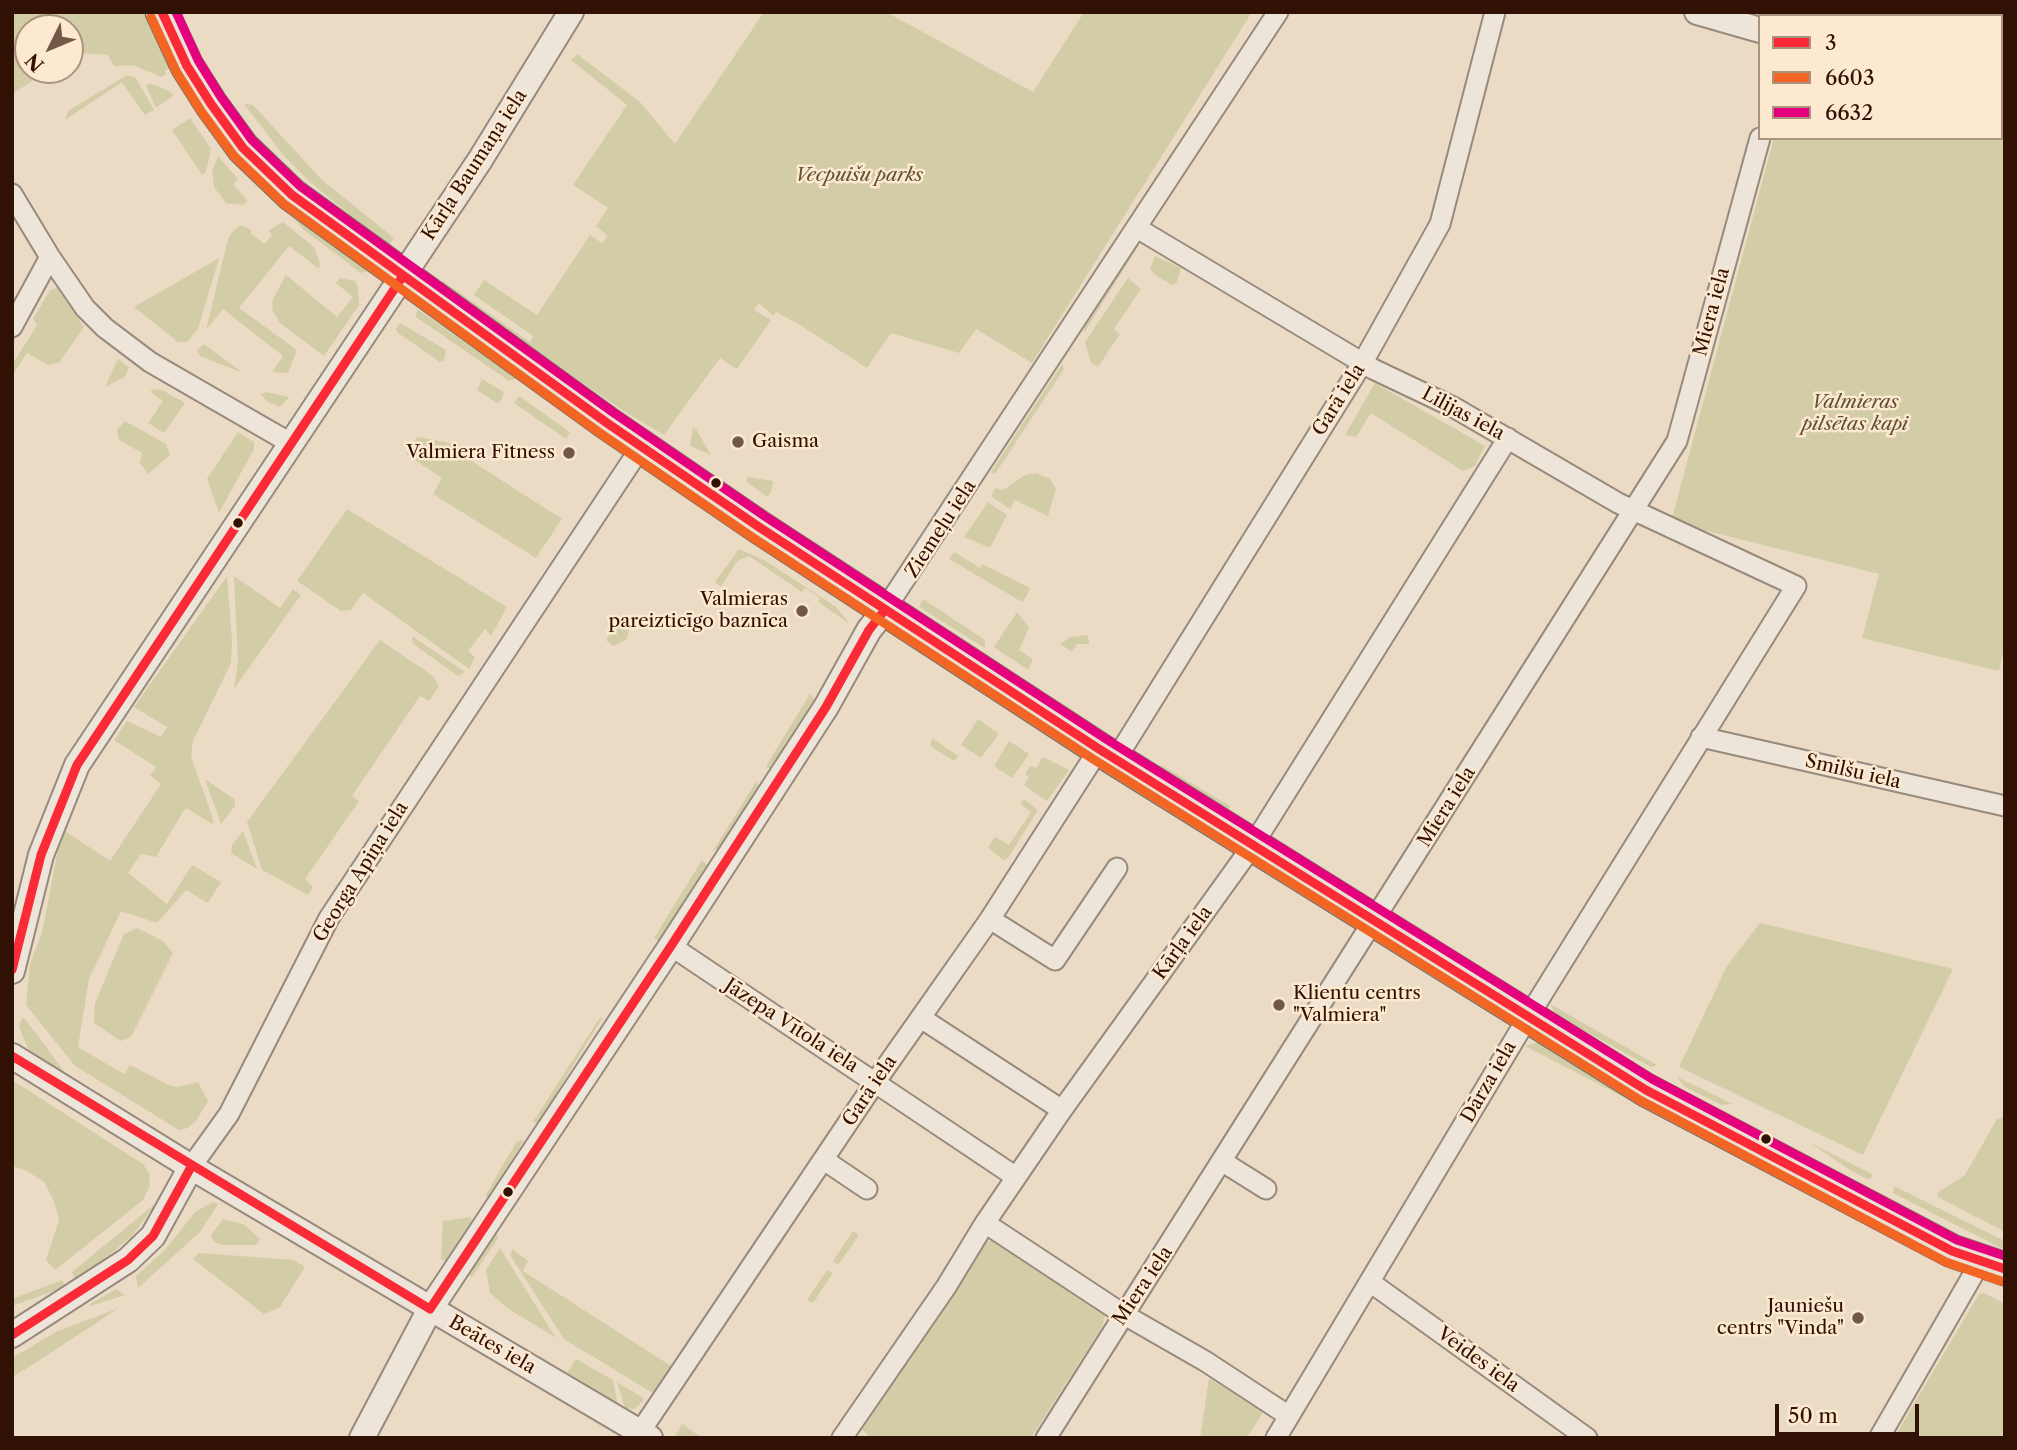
<!DOCTYPE html>
<html>
<head>
<meta charset="utf-8">
<style>
	body { margin:0 }
	#map { position:relative; width:2017px; height:1450px; overflow:hidden; background:#ebdbc5; font-family:"Libre Caslon Text",serif }
	canvas { display:block }
	.frame { position:absolute; inset:0; border:14px solid #301103; pointer-events:none }
	.legend { position:absolute; left:1758px; top:14px; width:245px; height:126px; box-sizing:border-box; background:#fce9d0; border:2px solid #aa937e; margin:0; padding:9px 12px; list-style:none; font-size:21px; color:#301103 }
	.legend li { display:flex; align-items:center; gap:14px; height:35px }
	.legend b { width:35px; border:2px solid #aa937e }
	.north { position:absolute; left:14px; top:14px; width:70px; height:70px; box-sizing:border-box; background:#fce9d0; border:2px solid #aa937e; border-radius:50%; rotate:227deg; font-size:19px; font-weight:700; line-height:28px; text-align:center; color:#301103 }
	.north::after { content:''; display:block; margin:auto; width:24px; height:32px; background:#715847; clip-path:polygon(50% 0,100% 100%,50% 72%,0 100%) }
	.scale { position:absolute; left:1775px; top:1404px; width:144px; height:32px; box-sizing:border-box; border:4px solid #301103; border-top:0; padding-left:9px; font-size:21px; line-height:24px; white-space:nowrap; color:#301103; -webkit-text-stroke:5px #fce9d0; paint-order:stroke }
</style>
</head>
<body>
<div id="map">
<canvas width="2017" height="1450"></canvas>
<div class="frame"></div>
<ul class="legend">
<li><b style="height:9px;background:#fa2b37"></b>3</li>
<li><b style="height:9px;background:#f26522"></b>6603</li>
<li><b style="height:9px;background:#e5007d"></b>6632</li>
</ul>
<div class="north">N</div>
<div class="scale">50 m</div>
</div>
<script>
const ctx = document.querySelector('canvas').getContext('2d');
ctx.lineJoin = 'round';
function fillPath(path, color) { ctx.fillStyle = color; ctx.fill(path, 'evenodd'); }
const poly = rows => new Path2D(rows.map(r => 'M' + r).join(''));
function stroke(path, color, width, dash) { ctx.strokeStyle = color; ctx.lineWidth = width; ctx.lineCap = dash ? 'butt' : 'round'; ctx.setLineDash(dash || []); ctx.stroke(path); }
function write(font, color, halo, rows, align = 'center') {
  ctx.font = font + ' "Libre Caslon Text",serif'; ctx.lineWidth = 5; ctx.setLineDash([]); ctx.textBaseline = 'middle'; ctx.strokeStyle = halo; ctx.fillStyle = color; for (const [text, x, y, turn = 0] of rows) {
    ctx.save(); ctx.translate(x, y); ctx.rotate((+turn || 0) * Math.PI / 180); ctx.textAlign = isNaN(turn) ? turn : align; if (halo) ctx.strokeText(text, 0, 0); ctx.fillText(text, 0, 0); ctx.restore();
  }
}
fillPath(poly([
	[12,12,153,12,173,68,165,70,166,74,161,77,133,65,114,66,108,55,70,52,70,28,28,28,28,70,49,70,12,94],
	[764,12,886,12,1033,92,1084,12,1252,12,1032,363,976,329,959,353,891,333,867,368,800,325,776,312,773,316,759,303,754,310,771,320,737,369,720,358,664,435,622,410,436,282,443,281,530,342,533,336,474,295,484,280,537,315,590,235,602,243,608,236,596,226,608,208,573,185,627,105,571,60,577,54,640,102,675,144],
	[127,75,136,78,154,110,145,115,122,82,65,120,68,111],
	[149,83,171,92,173,96,156,108,146,86],
	[244,104,253,105,322,180,394,238,388,246,310,182,284,156],
	[190,118,211,149,206,172,202,175,172,130],
	[2001,123,2005,124,2005,643,1999,671,1862,638,1879,574,1671,522,1774,138,2001,138],
	[218,156,238,179,233,184,248,201,243,205,226,203,214,187,212,171],
	[294,219,319,233,368,271,361,273,304,230],
	[283,222,314,247,320,264,319,269,289,246,239,308,297,350,288,373,272,372,283,356,223,309,206,330,228,239,233,231,241,225,252,230,250,233,265,244,272,234,268,231],
	[1135,242,1139,245,1084,333,1084,325],
	[1155,256,1181,268,1177,283,1172,285,1155,275,1150,269],
	[219,258,198,329,187,342,178,342,134,307],
	[286,275,337,317,353,297,336,283,340,278,355,281,358,287,359,305,324,356,280,323,273,312,272,301],
	[1128,278,1141,289,1114,329,1120,334,1098,367,1091,363,1085,342],
	[57,288,84,327,59,363,48,365,27,353,12,376,12,365,37,325,33,319,50,290],
	[417,309,517,378,509,381,416,317],
	[400,323,446,350,444,360,440,362,398,333,396,329],
	[204,344,243,373,200,356,197,350],
	[118,359,129,367,125,377,105,387],
	[1062,364,1064,369,995,474,991,472],
	[482,379,504,392,501,401,497,403,477,390],
	[1375,383,1485,446,1475,466,1463,471,1371,413,1356,437,1345,435],
	[153,389,164,391,185,403,164,433,148,423,163,401,150,392],
	[266,392,289,397,280,407,266,401,261,394],
	[519,396,570,432,566,439,514,403],
	[125,421,166,444,170,455,148,474,140,463,142,453,119,440,117,430],
	[693,428,696,429,711,455,690,446],
	[238,432,254,442,254,449,219,513,207,479],
	[417,437,456,444,477,454,473,462,562,519,536,558,433,494,442,478,406,454],
	[1036,473,1050,479,1056,489,1048,516,1015,500,1010,509,991,496,996,488,1003,490,1025,475],
	[748,477,773,481,771,492,767,497,746,481],
	[988,502,1007,515,990,548,964,537],
	[347,509,507,607,491,636,485,629,468,651,475,657,469,669,363,593,351,610,341,611,297,581],
	[739,549,766,561,836,607,850,624,818,602,820,598,805,588,802,592,749,556,737,561,721,587,715,582],
	[954,552,980,568,982,564,1030,588,1026,597,1022,602,949,559],
	[227,576,232,640,231,663,193,741,191,756,214,822,212,824,188,809,184,810,156,857,141,854,128,873,167,904,192,865,221,882,208,903,186,890,157,923,121,911,89,979,78,1047,124,1074,130,1065,169,1085,177,1087,198,1082,208,1101,196,1121,188,1128,179,1130,75,1066,26,1005,30,964,42,933,62,829,110,861,161,784,150,776,156,767,114,740,127,721,161,737,167,727,134,707],
	[234,576,280,608,293,589,301,595,234,689,238,661],
	[923,599,985,640,985,648,919,607],
	[1017,612,1029,628,1019,650,1033,659,1028,670,994,647],
	[622,615,628,621,629,631,626,640,613,646,606,640],
	[1088,635,1089,644,1077,644,1072,652,1060,644,1070,637],
	[412,636,465,672,458,676,413,644],
	[380,640,433,676,439,686,429,701,420,696,352,796,359,801,305,879,313,887,308,895,262,870,247,822],
	[810,694,815,699,772,768,768,768,766,766],
	[978,719,999,734,981,758,961,745],
	[932,738,958,756,957,758,954,761,930,746],
	[1009,741,1029,754,1012,778,994,766],
	[1043,757,1069,770,1047,801,1024,785,1029,777,1025,774,1030,766,1036,768],
	[1161,765,1230,806,1229,809,1158,769],
	[205,779,235,800,235,806,221,824],
	[757,780,758,789,721,848,713,851],
	[1126,781,1211,835,1211,837,1125,786],
	[1024,799,1038,810,1008,858,1003,860,988,847,995,837,1009,845,1031,812,1020,804],
	[243,831,257,869,231,853,232,845],
	[702,860,707,865,660,942,654,938],
	[1760,923,1953,969,1863,1155,1679,1067,1727,966],
	[137,928,163,941,173,953,131,1037,121,1041,94,1023,95,1003,124,934],
	[1550,1004,1657,1065,1651,1067,1557,1016],
	[603,1017,538,1123,533,1122,599,1019],
	[22,1018,26,1020,67,1075,29,1051,19,1027],
	[1539,1042,1547,1045,1755,1165,1525,1046],
	[1677,1077,1733,1104,1722,1105,1685,1087],
	[12,1080,143,1164,149,1173,150,1185,143,1200,55,1270,46,1260,59,1220,54,1201,44,1182,27,1171,12,1166],
	[2005,1117,2005,1232,1938,1197,1937,1193,1965,1175,1997,1119],
	[524,1140,493,1192,489,1197,485,1196,517,1141],
	[1809,1142,1872,1174,1871,1178,1867,1179,1853,1172],
	[1894,1186,2005,1241,2005,1250,1893,1193],
	[213,1202,218,1204,200,1232,138,1288,136,1276,166,1249,195,1212],
	[156,1203,132,1236,76,1283,72,1272],
	[471,1217,472,1223,446,1262,441,1259,443,1221],
	[223,1219,245,1225,260,1239,256,1245,221,1245,213,1241,211,1235],
	[853,1231,859,1235,838,1265,833,1261],
	[492,1232,499,1237,472,1277,464,1272],
	[995,1238,1102,1308,1105,1316,1102,1327,1031,1438,871,1438,859,1427,987,1242],
	[500,1248,556,1338,507,1308,490,1293,486,1270],
	[513,1249,528,1261,523,1271,671,1366,654,1391,651,1392,564,1339,510,1255],
	[199,1253,294,1260,305,1267,280,1307,264,1314,193,1259],
	[827,1270,833,1273,813,1303,807,1300],
	[62,1280,66,1287,12,1306,12,1299],
	[116,1289,125,1295,91,1306,90,1304],
	[1984,1293,2005,1304,2005,1438,1894,1438,1979,1294],
	[119,1308,29,1367,12,1377,12,1358,58,1331],
	[576,1359,613,1380,618,1406,564,1377],
	[1209,1378,1263,1412,1247,1438,1200,1438],
	[617,1382,642,1397,644,1400,634,1409,625,1408],
	[682,1424,702,1438,674,1438]
]), '#d2cda7');
const minor = poly([
	[1833,16,1838,12],
	[12,194,50,257,85,308,105,328,150,362,292,444],
	[1137,228,1373,369,1455,408,1618,503,1796,586,1528,1017,1276,1438],
	[12,327,50,257],
	[884,611,1278,12],
	[1701,737,2005,806],
	[1116,759,1363,362,1440,224,1495,12],
	[990,919,1055,960,1117,868],
	[671,946,1016,1177],
	[921,1018,1062,1110],
	[824,1160,867,1189],
	[1223,1162,1266,1189],
	[191,1167,229,1114,329,918,641,447],
	[985,1223,1123,1314,1205,1361,1289,1416],
	[1370,1282,1587,1438],
	[640,1432,876,1081,990,919,1099,749],
	[842,1438,946,1287,985,1223,1062,1110,1253,845,1508,438],
	[1046,1438,1677,441,1760,138],
	[1879,1438,1981,1261]
]);
const tertiary = poly([
	[1697,12,1760,30],
	[2001,51,2005,51],
	[12,971,41,855,77,765,480,160,571,12],
	[12,1056,191,1167,650,1438],
	[12,1335,128,1260,153,1236,191,1167],
	[362,1438,430,1309,671,946,826,707,869,630,884,611]
]);
const primary = poly([
	[162,12,187,66,211,104,243,148,292,195,607,423,759,527,1099,749,1646,1090,1952,1251,2005,1269]
]);
stroke(minor, '#978a7c', 23);
stroke(tertiary, '#978a7c', 28);
stroke(primary, '#7c6f63', 35);
stroke(minor, '#eee5da', 19);
stroke(tertiary, '#eee5da', 24);
stroke(primary, '#eae1d4', 32);
stroke(poly([
	[162,12,187,66,211,104,243,148,292,195,607,423,759,527,1099,749,1646,1090,1952,1251,2005,1269],
	[12,970,41,855,77,765,403,276],
	[12,1056,430,1309,671,946,826,707,869,630,884,611],
	[12,1335,128,1260,153,1236,191,1167]
]), '#fa2b37', 9);
stroke(poly([
	[151,17,176,71,201,111,234,156,284,204,600,433,752,537,1093,759,1640,1100,1946,1262,2001,1281]
]), '#f26522', 9);
stroke(poly([
	[176,12,198,60,221,97,252,140,300,186,614,413,766,517,1106,739,1652,1079,1957,1240,2005,1256]
]), '#e5007d', 9);
for (const [x, y, r, color] of [
	[738,442,7,"#715847"],
	[569,453,7,"#715847"],
	[716,483,6,"#301103"],
	[238,523,6,"#301103"],
	[802,611,7,"#715847"],
	[1279,1005,7,"#715847"],
	[1766,1139,6,"#301103"],
	[508,1192,6,"#301103"],
	[1858,1318,7,"#715847"]
]) { const dot = new Path2D(); dot.arc(x, y, r, 0, 2 * Math.PI); ctx.fillStyle = color; ctx.fill(dot); stroke(dot, '#fce9d0', 2.5); }
write('19px', '#301103', '#fce9d0', [
	["Kārļa Baumaņa iela",475,165,-57],
	["Miera iela",1712,312,-75],
	["Garā iela",1339,400,-58],
	["Lilijas iela",1463,414,28],
	["Ziemeļu iela",941,529,-57],
	["Smilšu iela",1853,772,13],
	["Miera iela",1447,807,-58],
	["Georga Apiņa iela",361,872,-58],
	["Kārļa iela",1183,943,-54],
	["Jāzepa Vītola iela",791,1026,33],
	["Dārza iela",1489,1082,-60],
	["Garā iela",870,1091,-56],
	["Miera iela",1143,1286,-56],
	["Beātes iela",492,1345,30],
	["Veides iela",1478,1360,36]
]);
write('italic 19px', '#624f34', '#fce9d0', [
	["Vecpuišu parks",859,176],
	["Valmieras",1855,403],
	["pilsētas kapi",1855,425]
]);
write('19px', '#301103', '#fce9d0', [
	["Gaisma",752,442,"left"],
	["Valmiera Fitness",555,453],
	["Valmieras",788,600],
	["pareizticīgo baznīca",788,622],
	["Klientu centrs",1293,994,"left"],
	["\"Valmiera\"",1293,1016,"left"],
	["Jauniešu",1844,1307],
	["centrs \"Vinda\"",1844,1329]
], 'right');
</script>
</body>
</html>
